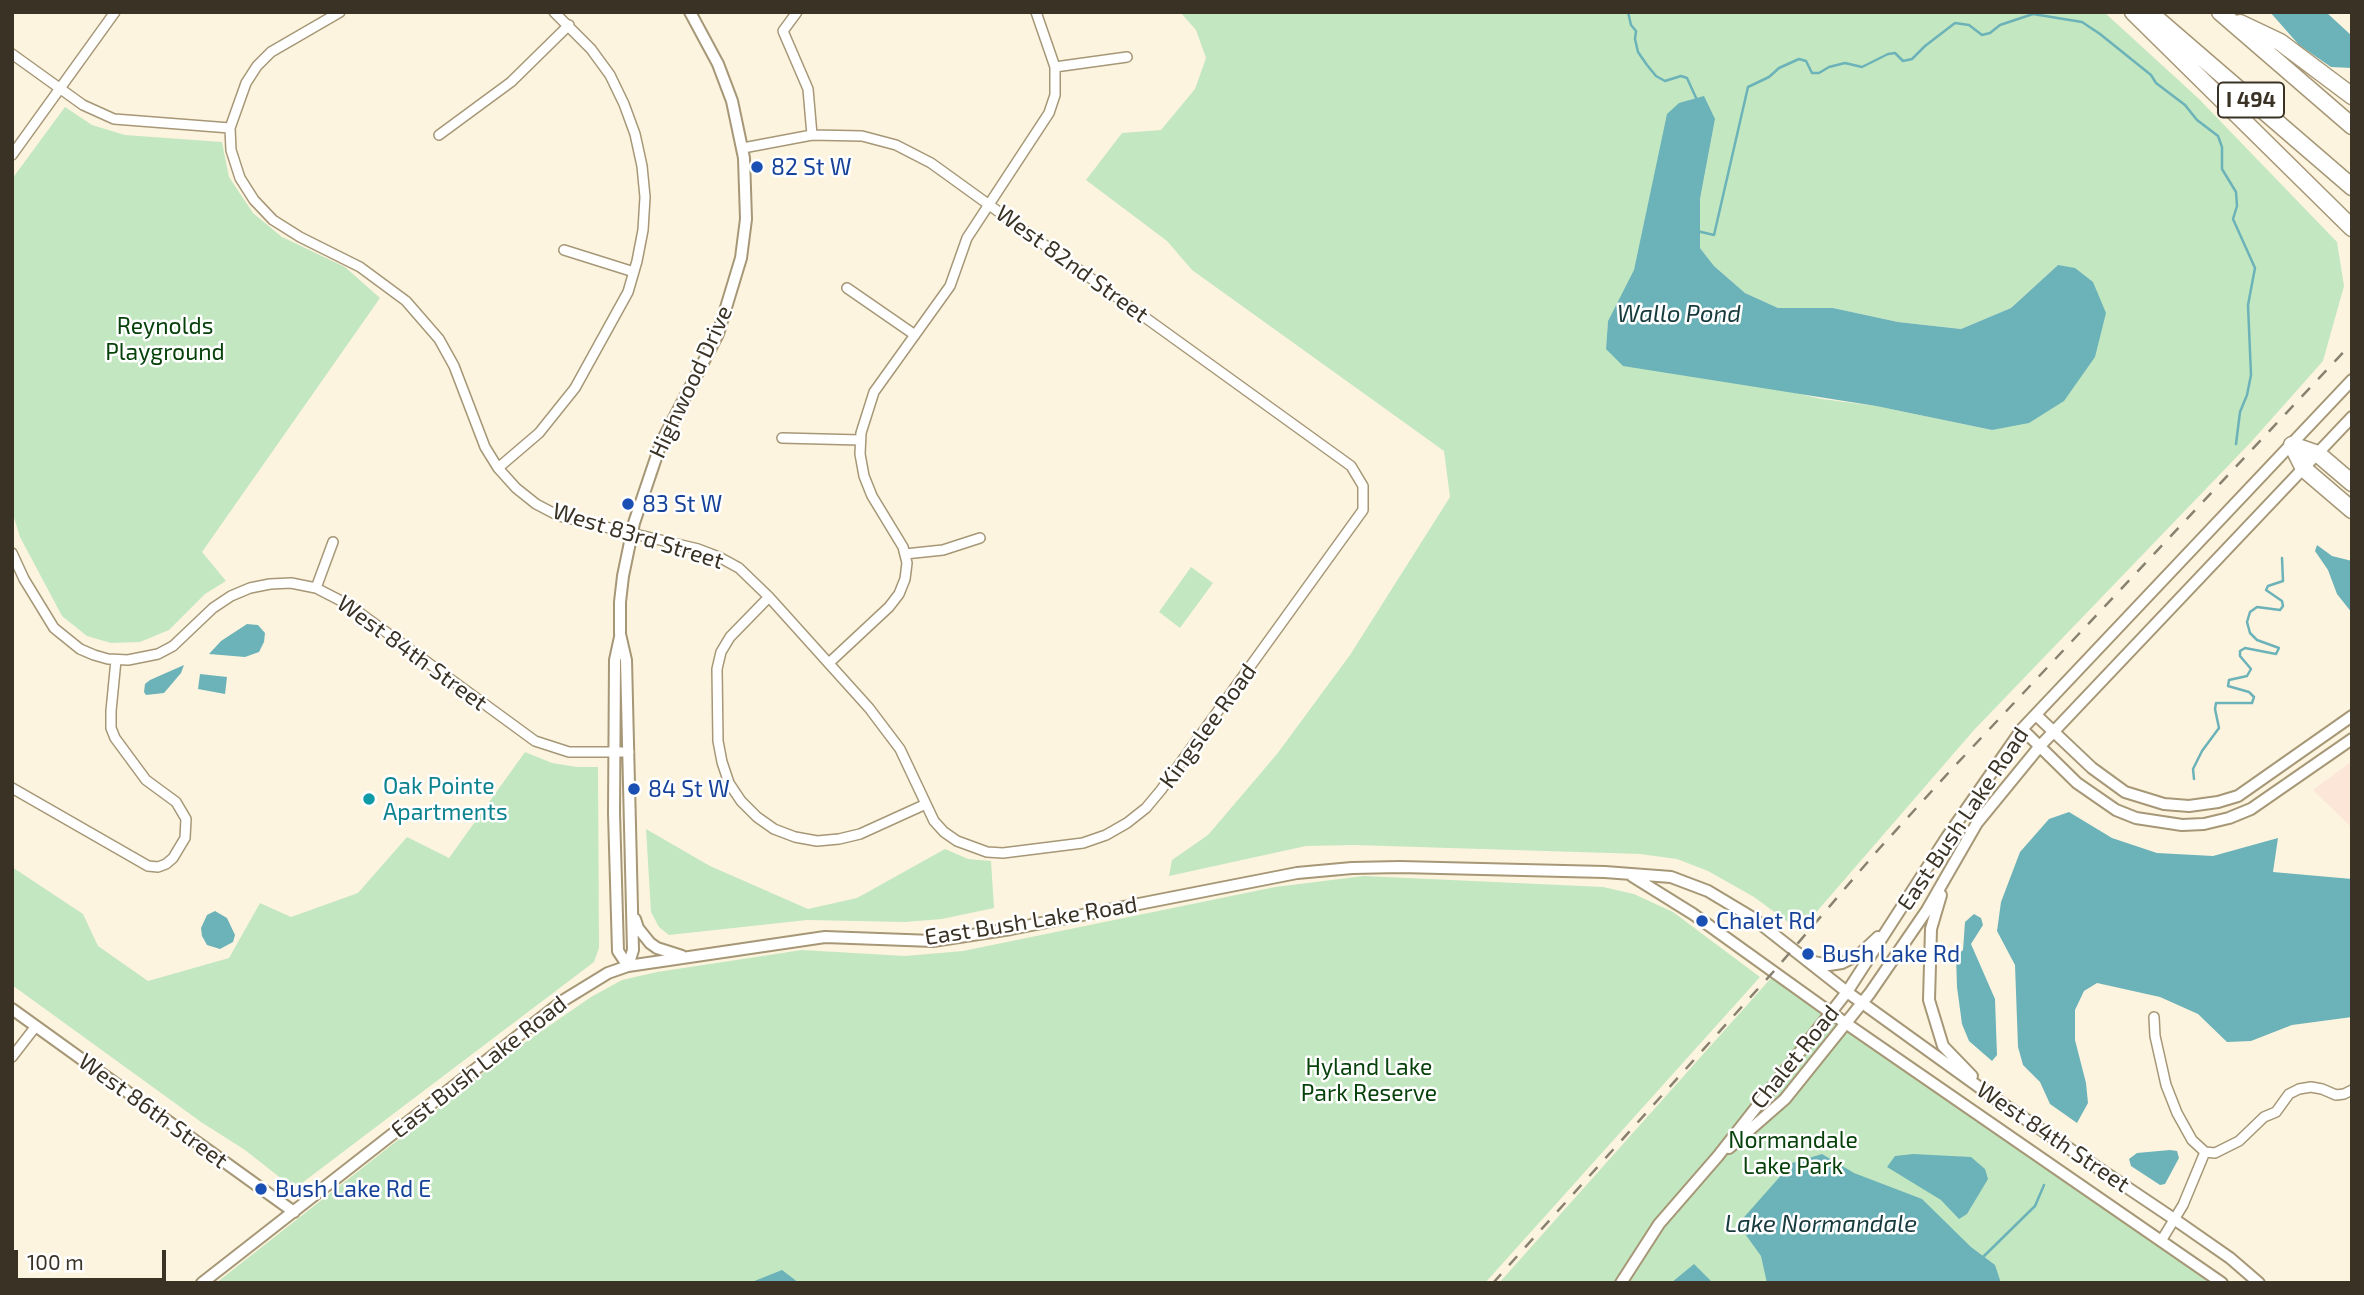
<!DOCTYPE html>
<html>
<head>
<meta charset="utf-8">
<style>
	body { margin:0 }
	#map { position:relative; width:2364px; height:1295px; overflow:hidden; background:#fdf4df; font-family:"Exo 2",sans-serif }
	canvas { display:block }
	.frame { position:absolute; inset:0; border:14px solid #393225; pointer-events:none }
	.scale { position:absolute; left:14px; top:1250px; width:152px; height:32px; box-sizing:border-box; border:4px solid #393225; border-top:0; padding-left:9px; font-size:21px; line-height:24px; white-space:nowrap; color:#393225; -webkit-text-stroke:5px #fff; paint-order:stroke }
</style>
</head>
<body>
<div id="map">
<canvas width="2364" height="1295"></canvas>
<div class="frame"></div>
<div class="scale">100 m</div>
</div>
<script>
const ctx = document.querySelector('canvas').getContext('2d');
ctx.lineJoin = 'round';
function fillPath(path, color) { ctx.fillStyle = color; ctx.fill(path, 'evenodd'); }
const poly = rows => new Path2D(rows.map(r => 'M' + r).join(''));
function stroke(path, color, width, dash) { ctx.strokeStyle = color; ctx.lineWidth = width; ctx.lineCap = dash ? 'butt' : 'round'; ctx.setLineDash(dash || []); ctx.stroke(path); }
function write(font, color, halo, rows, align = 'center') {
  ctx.font = font + ' "Exo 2",sans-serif'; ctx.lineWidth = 5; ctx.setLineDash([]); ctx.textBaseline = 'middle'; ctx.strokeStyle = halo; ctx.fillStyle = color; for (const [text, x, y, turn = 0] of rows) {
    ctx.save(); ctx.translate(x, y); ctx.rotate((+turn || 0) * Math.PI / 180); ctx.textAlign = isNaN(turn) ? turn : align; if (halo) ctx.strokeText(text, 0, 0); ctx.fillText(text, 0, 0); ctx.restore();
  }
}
fillPath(poly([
	[2352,761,2352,828,2313,790]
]), '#fbe6d8');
fillPath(poly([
	[1180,12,2104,12,2198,98,2337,242,2344,286,2323,361,2252,441,1974,730,1800,931,1754,897,1708,871,1677,859,1640,854,1354,845,1306,846,1169,876,1172,860,1208,835,1277,754,1350,655,1450,497,1444,451,1192,270,1167,241,1086,180,1122,133,1161,130,1195,89,1206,58,1196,30],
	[1715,119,1700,199,1700,248,1714,266,1745,293,1778,308,1833,308,1898,322,1961,329,2011,308,2058,265,1992,430,1876,406,1822,399,1606,349,1608,321],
	[65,107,92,125,125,135,222,142,229,177,253,213,282,237,345,267,380,298,202,552,226,581,205,594,169,630,140,642,111,643,87,636,62,616,20,537,12,511,12,179],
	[1191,567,1213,583,1180,628,1159,612],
	[525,752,552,763,577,767,598,767,599,948,594,962,298,1186,292,1187,245,1150,201,1122,12,985,12,867,83,914,98,946,148,981,229,958,260,903,291,917,358,893,407,837,449,858],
	[646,829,710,866,808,909,857,898,945,849,968,859,991,861,994,908,942,919,905,922,807,920,669,935,659,927,651,912],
	[1364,876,1603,887,1634,894,1673,912,1760,977,1485,1283,216,1283,501,1059,591,997,622,980,657,972,802,950,905,956,963,951,1275,887],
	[1772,977,1866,1045,2213,1283,1499,1283]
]), '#c3e7c1');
fillPath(poly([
	[2270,12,2326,12,2352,36,2352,68,2331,67,2299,45],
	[1704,96,1715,119,1700,199,1700,248,1714,266,1745,293,1778,308,1833,308,1898,322,1961,329,2011,308,2058,265,2075,268,2093,282,2106,313,2095,357,2064,401,2029,423,1992,430,1876,406,1623,366,1606,349,1608,321,1634,270,1667,114,1679,103],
	[2317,545,2332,556,2352,561,2352,613,2337,594,2328,570,2315,551],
	[247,624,258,625,265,633,264,642,259,652,245,657,209,654,221,641],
	[184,665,181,673,164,693,146,695,144,692,145,684,150,680],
	[200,674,227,677,225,694,198,689],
	[2069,812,2112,838,2157,853,2213,856,2278,838,2273,872,2352,879,2352,1017,2292,1025,2251,1041,2227,1042,2198,1014,2160,997,2097,983,2084,991,2075,1010,2075,1040,2086,1083,2088,1103,2077,1123,2050,1104,2040,1082,2023,1065,2018,1047,2015,965,1997,931,2001,902,2020,852,2049,819],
	[215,911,227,918,235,935,233,942,220,949,207,945,202,936,201,928,207,915],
	[1974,914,1981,918,1983,925,1971,944,1995,999,1997,1055,1992,1061,1969,1041,1962,1024,1957,987,1956,956,1963,950,1965,922],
	[2170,1150,2177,1151,2179,1158,2165,1184,2160,1185,2131,1166,2129,1159,2137,1153],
	[1822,1154,1854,1173,1922,1199,1971,1247,1995,1265,2001,1283,1767,1283,1761,1256,1738,1224,1792,1163],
	[1913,1154,1971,1157,1985,1169,1988,1179,1967,1214,1959,1219,1941,1200,1887,1167,1895,1156],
	[1694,1264,1713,1283,1671,1283],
	[782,1270,799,1283,752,1283,752,1282]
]), '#6cb2b9');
stroke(poly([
	[1628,12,1631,25,1636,31,1635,39,1638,52,1647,65,1656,76,1665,81,1681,76,1687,78,1697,100],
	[1697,231,1714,235,1748,87,1769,77,1779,68,1799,59,1806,61,1812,73,1819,73,1829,67,1845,63,1862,67,1888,54,1895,53,1903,61,1912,59,1925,46,1955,23,1969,25,1982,35,1990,33,2000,25,2033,14,2082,22,2100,34,2151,75,2156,83,2185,105,2197,120,2218,136,2222,147,2222,169,2236,192,2237,206,2233,219,2255,268,2248,305,2251,375,2247,395,2240,412,2236,444],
	[2194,779,2193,769,2202,751,2219,728,2215,709,2216,703,2252,703,2254,697,2249,692,2228,686,2229,680,2247,676,2251,669,2240,656,2240,651,2245,648,2276,654,2279,648,2257,640,2250,633,2247,622,2250,612,2257,607,2280,610,2283,606,2282,601,2266,590,2268,586,2283,581,2282,558],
	[1981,1259,2035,1206,2044,1185]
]), '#6cb2b9', 2.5);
const minor = poly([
	[340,12,271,52,257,66,246,83,230,128,231,150,240,178,254,200,273,220,300,237,360,267,406,301,439,339,454,366,485,447,498,468,516,488,536,504,559,516,698,549,719,557,739,568,769,597,869,708,900,749,934,821,944,832,957,841,987,852,1003,853,1083,843,1106,835,1127,823,1146,808,1161,790,1363,510,1363,486,1351,466,931,163,896,145,862,136,812,135,743,148],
	[797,12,783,31,808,89,812,135],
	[12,54,83,105,114,119,230,128],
	[1055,67,1127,57],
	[439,135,511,82,569,25],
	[12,155,115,12],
	[564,250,634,272],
	[847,288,915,335],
	[782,438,860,440],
	[498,468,539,433,575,388,628,292,637,261,643,230,645,197,642,166,635,134,624,104,610,75,591,49,554,12],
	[12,553,24,579,54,628,80,649,94,655,108,659,128,660,158,654,173,646,213,608,231,596,250,588,270,584,291,583,316,588,349,605,535,741,569,752,629,752],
	[905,554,943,550,980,538],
	[316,588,333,542],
	[769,597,730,637,721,652,717,669,718,741,722,762,729,783,741,801,757,817,774,829,795,837,817,841,839,839,860,834,926,804],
	[830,662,889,607,899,594,905,579,907,563,903,547,872,496,864,476,860,454,861,433,874,392,950,286,967,238,1049,113,1055,95,1055,67,1036,12],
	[12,788,148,866,158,867,166,864,173,858,185,838,186,819,176,802,146,780,115,738,111,728,111,711,116,660],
	[2154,1017,2155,1036,2166,1085,2177,1113,2192,1140,2205,1152],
	[12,1057,36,1026],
	[2205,1152,2215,1153,2239,1141,2264,1117,2276,1112,2289,1094,2299,1089,2311,1087,2322,1089,2336,1095,2344,1094,2352,1090],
	[2161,1241,2183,1205,2205,1152]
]);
const tertiary = poly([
	[620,637,615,660,614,813,618,951,628,966],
	[2036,715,2092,768,2125,792,2164,804,2189,806,2218,802,2238,796,2352,716],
	[2022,729,2077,783,2116,810,2136,818,2182,825,2204,824,2229,818,2251,809,2352,739],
	[1632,876,1693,914,1831,1013,2222,1283],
	[1941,895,1931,929,1929,1000,1943,1046,1972,1076],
	[635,919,638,928,650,943,657,948,682,956],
	[1809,961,1829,965,1842,963,1860,954,1878,937],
	[628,966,633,950,626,660,620,634,620,602,623,576,634,523,661,443,718,334,741,258,746,219,744,158,732,101,718,64,690,12],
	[12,1009,294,1212],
	[1729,1148,1785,1099,1870,993,1927,910,1977,823,2040,746,2352,417],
	[202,1283,564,1000,608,973,628,966,825,937,933,941,1011,929,1297,873,1352,868,1400,867,1605,872,1671,877,1708,891,1753,918,1847,992,1997,1100,2174,1219,2230,1258,2259,1283],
	[1621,1283,1659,1224,1718,1156,1847,992,1947,837,2022,729,2352,380]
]);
const motorway = poly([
	[2133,12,2352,228],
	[2149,12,2352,187],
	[2220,12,2352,126],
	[2240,23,2280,42,2352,96],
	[2292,445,2304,469,2352,510],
	[2292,445,2318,454,2352,483]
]);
stroke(minor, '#a69776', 12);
stroke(tertiary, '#a69776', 14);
stroke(motorway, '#a69776', 19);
stroke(minor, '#fff', 9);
stroke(tertiary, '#fff', 10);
stroke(motorway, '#fff', 16);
stroke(poly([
	[1493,1283,1774,971,1878,850,1951,770,2352,343]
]), '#888170', 2.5, [12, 12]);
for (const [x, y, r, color] of [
	[757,167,7,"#1a4fb4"],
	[628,504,7,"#1a4fb4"],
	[634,789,7,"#1a4fb4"],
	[369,799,7,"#0f9aa8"],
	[1702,921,7,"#1a4fb4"],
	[1808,954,7,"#1a4fb4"],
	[261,1189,7,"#1a4fb4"]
]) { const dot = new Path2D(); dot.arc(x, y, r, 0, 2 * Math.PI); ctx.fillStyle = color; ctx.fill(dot); stroke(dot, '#fff', 2.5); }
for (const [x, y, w] of [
	[2251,100,66]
]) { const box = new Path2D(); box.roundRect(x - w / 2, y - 17.5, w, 35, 5); ctx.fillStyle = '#fff'; ctx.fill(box); stroke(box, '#393225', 2); }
write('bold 21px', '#393225', null, [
	["I 494",2251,100]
]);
write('23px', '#164399', '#fff', [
	["82 St W",771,167],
	["83 St W",642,504],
	["84 St W",648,789],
	["Chalet Rd",1716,921],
	["Bush Lake Rd",1822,954],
	["Bush Lake Rd E",275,1189]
], 'left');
write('23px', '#393225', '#fff', [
	["West 82nd Street",1072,264,36],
	["Highwood Drive",691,382,-65],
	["West 83rd Street",638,536,17],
	["West 84th Street",412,653,36],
	["Kingslee Road",1208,726,-54],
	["East Bush Lake Road",1963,819,-56],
	["East Bush Lake Road",1031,921,-9],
	["Chalet Road",1795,1057,-51],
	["East Bush Lake Road",479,1067,-38],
	["West 86th Street",153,1111,36],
	["West 84th Street",2053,1137,34]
]);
write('23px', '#07420b', '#fff', [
	["Reynolds",165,326],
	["Playground",165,352],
	["Hyland Lake",1369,1067],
	["Park Reserve",1369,1093],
	["Normandale",1793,1140],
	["Lake Park",1793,1166]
]);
write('23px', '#0d838f', '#fff', [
	["Oak Pointe",383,786],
	["Apartments",383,812]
], 'left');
write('italic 24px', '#173a3d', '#fff', [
	["Wallo Pond",1679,314],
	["Lake Normandale",1821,1224]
]);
</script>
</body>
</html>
